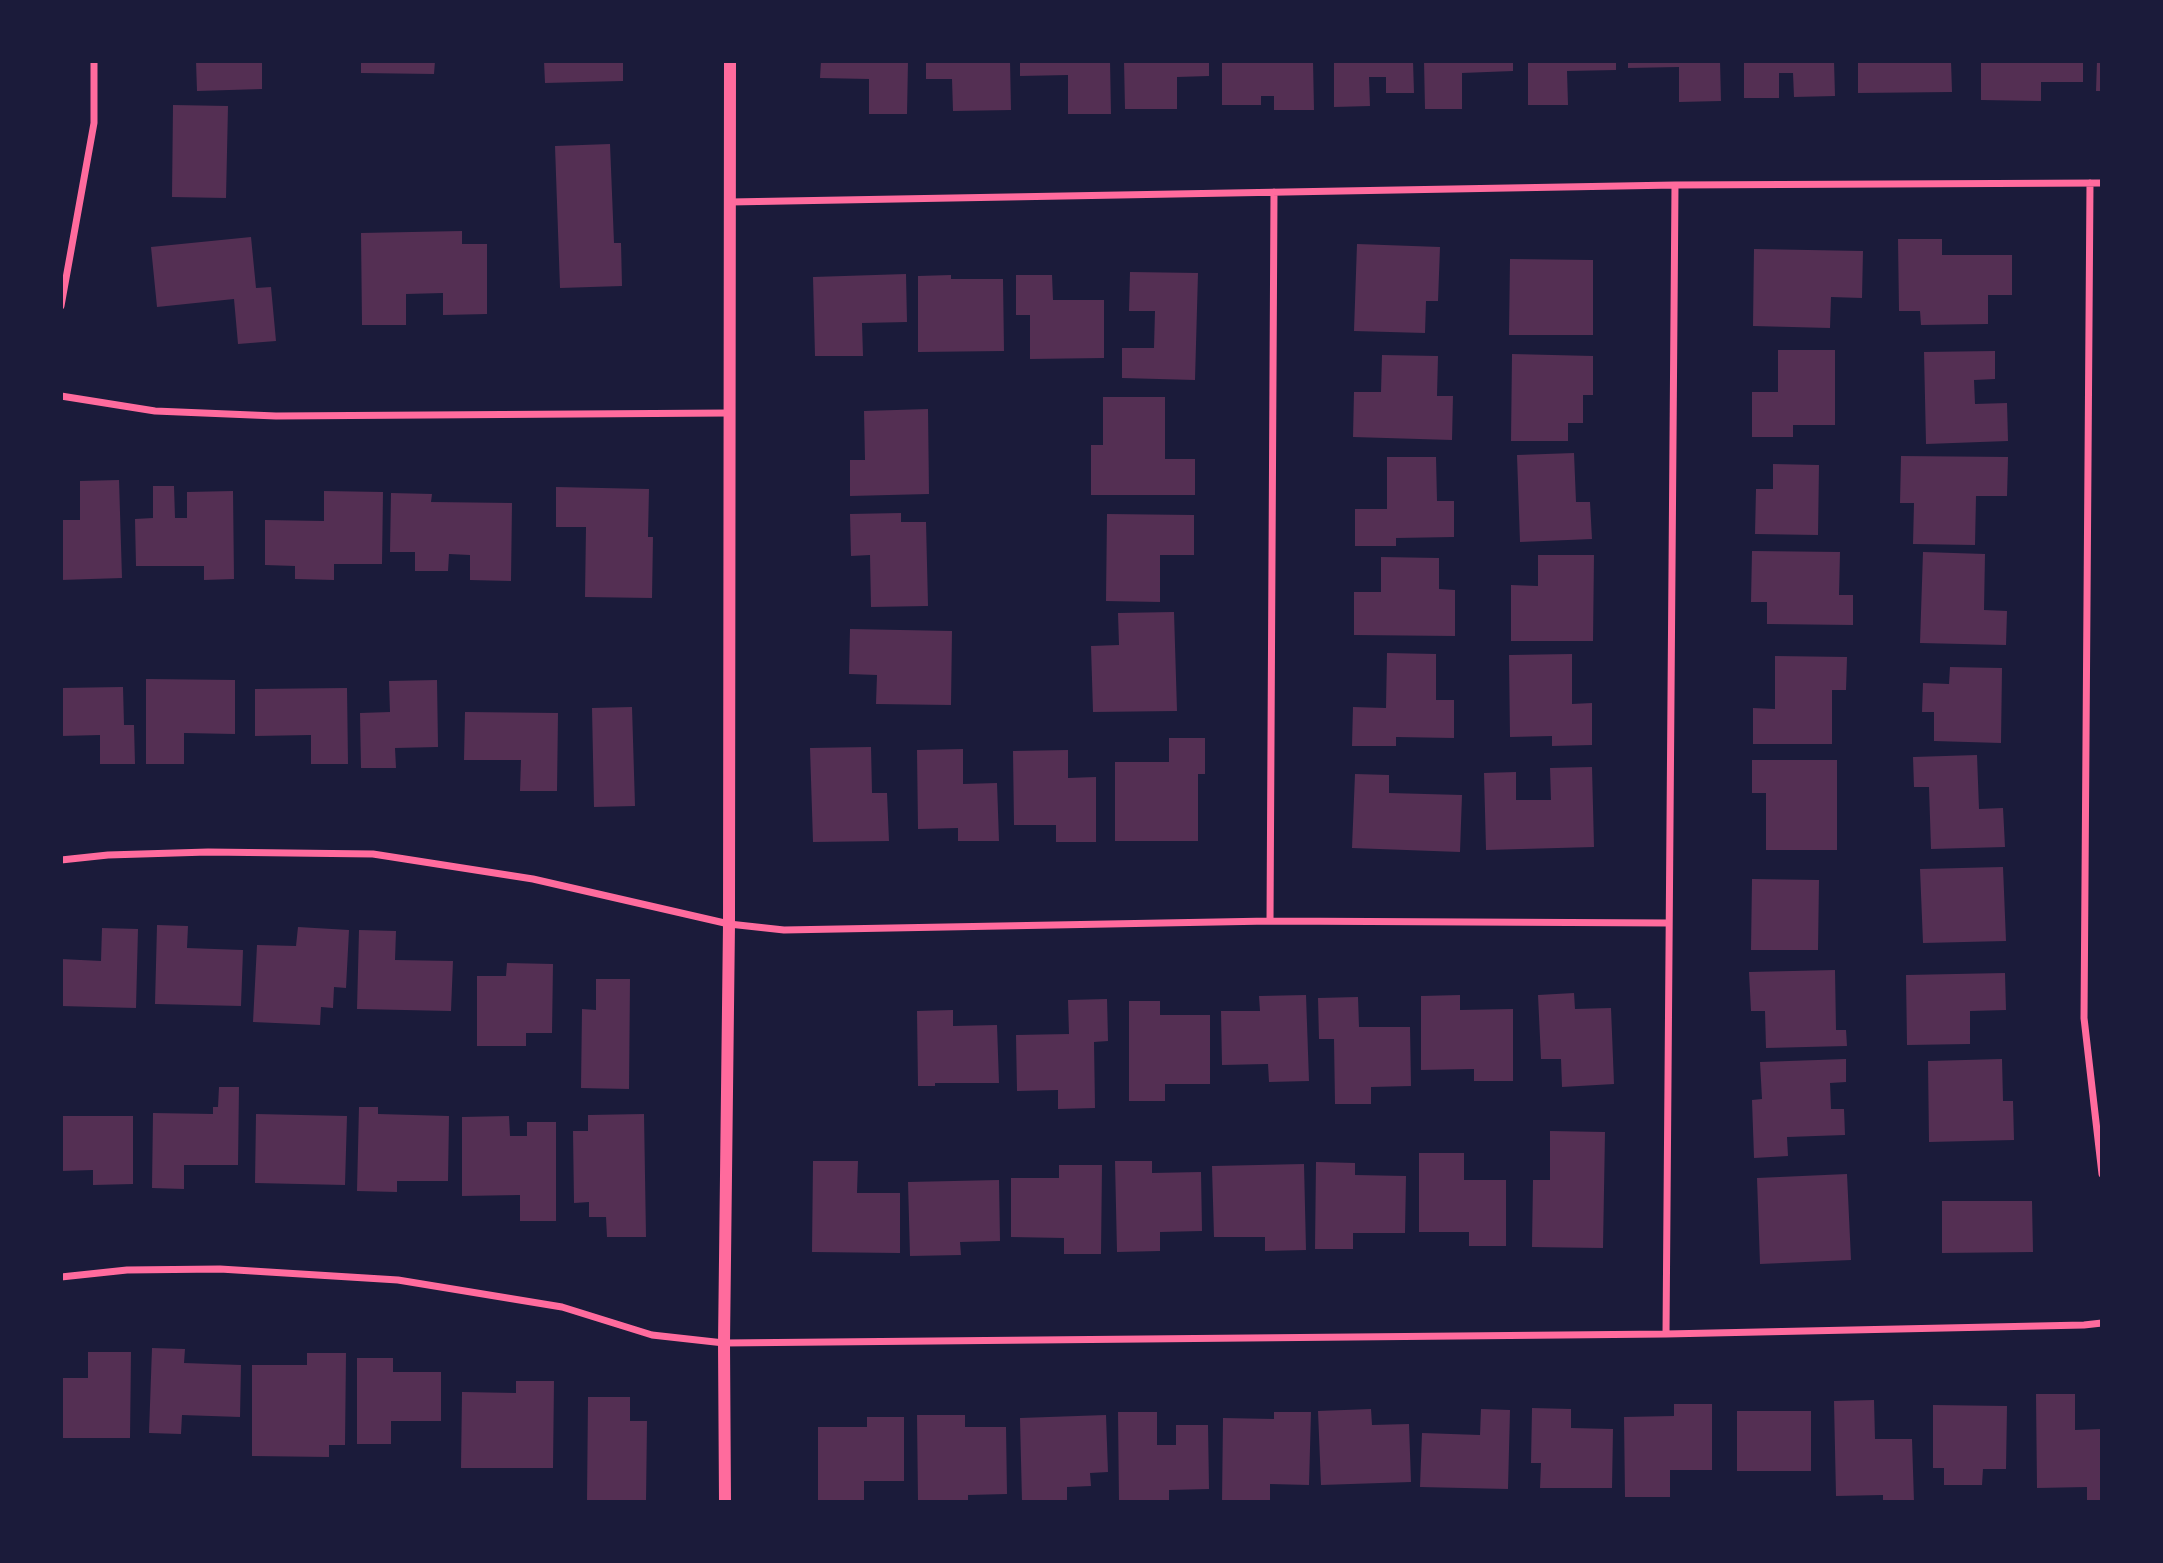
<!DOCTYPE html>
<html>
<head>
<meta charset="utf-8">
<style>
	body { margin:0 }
	#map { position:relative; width:2163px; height:1563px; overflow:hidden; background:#1b1b3a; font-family:"Work Sans",sans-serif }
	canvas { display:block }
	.frame { position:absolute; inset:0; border:63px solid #1b1b3a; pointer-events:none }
</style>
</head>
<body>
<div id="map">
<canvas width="2163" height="1563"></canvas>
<div class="frame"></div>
</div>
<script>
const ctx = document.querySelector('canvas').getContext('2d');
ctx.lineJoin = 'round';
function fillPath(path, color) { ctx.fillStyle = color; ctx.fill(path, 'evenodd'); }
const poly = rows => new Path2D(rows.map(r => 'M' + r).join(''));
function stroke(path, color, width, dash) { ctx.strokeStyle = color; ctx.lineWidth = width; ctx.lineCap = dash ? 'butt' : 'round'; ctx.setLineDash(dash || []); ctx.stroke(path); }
fillPath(poly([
	[196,61,262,61,262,89,197,91],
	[361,61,435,61,434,74,361,73],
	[544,61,623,61,623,81,545,83],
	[821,61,908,61,907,114,869,114,869,79,820,78],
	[926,61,1010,61,1011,110,953,111,952,79,926,79],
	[1020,61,1110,61,1111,114,1068,114,1068,75,1020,76],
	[1124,61,1209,61,1209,76,1177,77,1177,109,1125,109],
	[1222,61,1313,61,1314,110,1274,110,1274,96,1261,96,1261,105,1222,105],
	[1334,61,1413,61,1414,93,1386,93,1386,77,1369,77,1370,106,1334,107],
	[1424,61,1513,61,1513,71,1462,73,1462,109,1425,109],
	[1528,61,1616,61,1616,70,1567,71,1568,105,1528,105],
	[1628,61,1720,61,1721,101,1679,102,1679,67,1628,68],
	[1744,61,1834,61,1835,96,1794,97,1793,73,1779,73,1779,98,1744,98],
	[1858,61,1951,61,1952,92,1858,93],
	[1981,61,2083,61,2083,82,2041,82,2041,101,1981,100],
	[2097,61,2102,61,2102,91,2096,91],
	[173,105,228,106,226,198,172,197],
	[610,144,614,243,621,243,622,286,560,288,555,146],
	[462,231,462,244,487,244,487,314,443,315,443,293,406,294,406,325,362,325,361,233],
	[251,237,256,288,271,287,276,341,238,344,234,299,157,307,151,247],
	[1898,239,1942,239,1942,255,2012,255,2012,295,1988,295,1988,324,1921,325,1920,311,1899,311],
	[1357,244,1440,247,1438,301,1426,301,1425,333,1354,331],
	[1754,249,1863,251,1862,298,1831,297,1830,328,1753,326],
	[1510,259,1593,260,1593,335,1509,335],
	[1130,272,1198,273,1195,380,1122,378,1122,348,1154,348,1155,311,1129,311],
	[906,274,907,322,862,323,863,356,815,356,813,277],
	[951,275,951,279,1003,279,1004,351,918,352,918,276],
	[1016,275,1052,275,1053,300,1104,300,1104,358,1030,359,1030,315,1016,315],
	[1778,350,1835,350,1835,425,1793,425,1793,437,1752,437,1752,392,1778,392],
	[1995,351,1995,379,1974,380,1975,404,2007,403,2008,441,1926,444,1924,352],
	[1512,354,1593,356,1593,395,1583,395,1583,423,1568,423,1568,441,1511,441],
	[1382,355,1438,356,1437,396,1453,396,1452,440,1353,437,1354,392,1381,392],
	[1103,397,1165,397,1165,459,1195,459,1195,495,1091,495,1091,445,1103,445],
	[928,409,929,494,850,496,850,460,865,460,864,411],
	[1574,453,1576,502,1590,502,1592,539,1520,542,1517,455],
	[1901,456,2008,457,2007,496,1976,496,1975,545,1913,544,1914,503,1900,503],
	[1387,457,1436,457,1437,501,1454,501,1454,537,1396,538,1396,546,1355,546,1355,509,1387,509],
	[1773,464,1819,465,1818,535,1755,534,1756,489,1773,489],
	[119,480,122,578,61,580,61,520,80,520,80,481],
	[153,486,174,486,175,518,187,518,187,492,233,491,234,579,204,580,204,566,136,566,135,519,153,518],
	[556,487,649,489,648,537,653,537,652,598,585,597,586,527,556,527],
	[324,491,383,492,382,564,334,564,334,580,295,579,295,566,265,565,265,520,324,521],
	[391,493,432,494,431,502,512,503,511,581,470,580,470,555,449,554,448,571,415,571,415,552,390,552],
	[901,513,901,522,926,522,928,606,871,607,870,555,851,556,850,514],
	[1107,514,1194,515,1194,555,1160,555,1160,602,1106,601],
	[1752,551,1840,552,1839,595,1853,595,1853,625,1767,624,1767,602,1751,602],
	[1923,552,1985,554,1984,610,2007,611,2006,645,1920,643],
	[1538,555,1594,555,1593,641,1511,641,1511,585,1538,586],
	[1381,557,1439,558,1439,589,1455,590,1455,636,1354,635,1354,592,1381,592],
	[1174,612,1177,711,1093,712,1091,646,1119,645,1118,613],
	[850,629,952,631,951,705,876,704,877,675,849,674],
	[1387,653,1436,654,1436,700,1454,700,1454,738,1396,737,1396,746,1352,746,1353,707,1386,708],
	[1572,654,1572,704,1592,703,1592,745,1552,746,1552,736,1510,737,1509,655],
	[1775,656,1847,657,1846,690,1832,690,1832,744,1753,744,1753,708,1775,709],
	[1950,667,2002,668,2001,743,1934,741,1934,712,1922,712,1923,683,1949,684],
	[146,679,235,680,235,734,184,733,184,764,146,764],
	[437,680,438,747,395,748,396,768,361,768,360,713,390,712,389,681],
	[123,687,124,725,134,725,135,764,100,764,100,735,61,736,61,688],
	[347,688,348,764,311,764,311,735,255,736,255,689],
	[632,707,635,806,594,807,592,708],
	[465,712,558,713,557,791,520,791,521,760,464,760],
	[1169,738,1205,738,1205,774,1198,774,1198,841,1115,841,1115,762,1169,762],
	[871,747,872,793,887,793,889,841,813,842,810,748],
	[963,749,963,784,997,783,999,841,958,841,958,828,918,829,917,750],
	[1068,750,1068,778,1096,777,1096,842,1056,842,1056,825,1014,825,1013,751],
	[1977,755,1979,809,2003,808,2005,847,1931,849,1929,787,1914,787,1913,757],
	[1752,760,1837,760,1837,850,1766,850,1766,793,1752,793],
	[1592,767,1594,847,1486,850,1484,773,1516,772,1516,800,1551,800,1550,768],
	[1355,774,1389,775,1389,793,1462,795,1460,852,1352,848],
	[2003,867,2006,941,1923,943,1920,869],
	[1752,879,1819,880,1818,950,1751,950],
	[157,925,188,926,187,948,243,950,241,1006,155,1004],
	[298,927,349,930,346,988,334,987,333,1008,321,1007,320,1025,253,1022,257,945,296,946],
	[102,928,138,929,136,1008,61,1006,61,959,101,961],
	[359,930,396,931,395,960,453,961,451,1011,357,1009],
	[507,963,553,964,552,1033,526,1033,526,1046,477,1046,477,976,506,976],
	[1835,970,1836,1030,1846,1030,1847,1046,1766,1048,1765,1011,1751,1011,1749,972],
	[2005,973,2006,1010,1970,1011,1970,1044,1907,1045,1906,975],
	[596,979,630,979,629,1089,581,1088,582,1009,596,1010],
	[1574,993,1575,1009,1611,1008,1614,1084,1562,1087,1561,1059,1541,1059,1538,995],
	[1306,995,1309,1081,1269,1082,1268,1064,1222,1065,1221,1011,1260,1011,1259,996],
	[1460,995,1460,1010,1513,1009,1513,1081,1474,1081,1474,1069,1421,1070,1421,996],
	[1358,997,1359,1027,1410,1027,1411,1086,1371,1087,1371,1104,1335,1104,1334,1039,1319,1039,1318,998],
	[1107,999,1108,1041,1094,1042,1095,1108,1058,1109,1058,1090,1017,1091,1016,1035,1069,1034,1068,1000],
	[1129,1001,1160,1001,1160,1015,1210,1015,1210,1084,1165,1084,1165,1101,1129,1101],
	[953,1010,953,1026,997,1025,999,1083,935,1083,935,1086,918,1086,917,1011],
	[1846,1059,1846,1082,1830,1083,1831,1109,1844,1109,1845,1135,1787,1137,1788,1156,1754,1158,1752,1100,1762,1099,1760,1062],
	[2002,1059,2003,1101,2013,1101,2014,1140,1929,1142,1928,1061],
	[219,1087,239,1087,238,1165,184,1165,184,1189,152,1188,153,1113,213,1114,213,1107,218,1107],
	[359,1107,378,1107,378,1114,449,1116,448,1181,397,1181,397,1192,357,1191],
	[256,1114,347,1116,345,1185,255,1183],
	[644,1114,646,1237,607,1237,606,1217,589,1217,589,1202,574,1203,573,1131,588,1131,588,1115],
	[61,1116,133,1116,133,1184,93,1185,93,1170,61,1171],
	[509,1116,510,1136,527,1136,527,1122,556,1122,556,1221,520,1221,520,1195,462,1196,462,1117],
	[1550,1131,1605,1132,1603,1248,1532,1247,1533,1180,1550,1180],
	[1419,1153,1464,1153,1464,1180,1506,1180,1506,1246,1469,1246,1469,1232,1419,1232],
	[813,1161,858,1161,857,1193,900,1193,900,1253,812,1252],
	[1115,1161,1152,1161,1152,1173,1201,1172,1202,1231,1160,1232,1160,1251,1117,1252],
	[1316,1162,1355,1163,1355,1175,1406,1176,1405,1233,1353,1233,1353,1249,1315,1249],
	[1304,1164,1306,1250,1265,1251,1265,1237,1214,1237,1212,1166],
	[1059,1165,1102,1165,1101,1254,1064,1254,1064,1238,1011,1237,1011,1178,1059,1178],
	[1847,1174,1851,1260,1760,1264,1757,1178],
	[999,1180,1000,1241,960,1242,961,1255,910,1256,908,1182],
	[1942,1201,2032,1201,2033,1252,1942,1253],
	[152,1348,185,1349,184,1363,241,1365,240,1417,182,1415,181,1434,149,1433],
	[88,1352,131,1352,130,1438,61,1438,61,1378,88,1378],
	[307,1353,346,1353,345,1445,329,1445,329,1457,252,1456,252,1365,307,1365],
	[357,1358,393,1358,393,1372,441,1372,441,1421,391,1421,391,1444,357,1444],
	[516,1381,554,1381,553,1468,461,1468,462,1392,516,1393],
	[2036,1394,2075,1394,2075,1430,2102,1429,2102,1502,2087,1502,2087,1487,2037,1488],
	[588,1397,630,1397,630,1421,647,1421,646,1502,587,1502],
	[1874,1400,1875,1439,1912,1439,1914,1502,1883,1502,1883,1495,1836,1496,1834,1401],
	[1674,1404,1712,1404,1712,1470,1670,1470,1670,1497,1625,1497,1624,1417,1674,1416],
	[1933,1405,2007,1406,2006,1469,1983,1469,1982,1485,1944,1485,1944,1468,1933,1468],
	[1532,1408,1571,1409,1571,1428,1613,1429,1612,1488,1540,1488,1541,1463,1531,1463],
	[1371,1409,1372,1425,1409,1424,1411,1482,1321,1485,1318,1411],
	[1481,1409,1510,1410,1508,1489,1420,1487,1422,1433,1480,1435],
	[1737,1411,1811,1411,1811,1471,1737,1471],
	[1118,1412,1157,1412,1157,1445,1176,1445,1176,1425,1208,1425,1209,1489,1169,1490,1169,1502,1119,1502],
	[1274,1412,1311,1412,1309,1485,1270,1484,1270,1502,1222,1502,1223,1418,1274,1419],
	[917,1415,965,1415,965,1427,1006,1427,1007,1494,968,1495,968,1502,918,1502],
	[1106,1415,1108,1472,1090,1473,1091,1486,1067,1487,1067,1502,1022,1502,1020,1418],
	[867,1417,904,1417,904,1481,864,1481,864,1502,818,1502,818,1427,867,1427]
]), '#542f53');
stroke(poly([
	[2090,183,2084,1018,2102,1174],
	[730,202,1675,185,2102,183],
	[61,306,94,123,94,61],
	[61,396,155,411,276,416,729,413],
	[61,860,108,855,208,852,373,854,533,879,729,924,784,930,1270,921,1669,923],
	[1270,921,1274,192],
	[61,1277,127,1270,220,1269,398,1280,562,1307,652,1335,724,1343,1666,1334,2084,1325,2102,1323],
	[1666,1334,1675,185]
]), '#ff6b9d', 7);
stroke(poly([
	[725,1502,724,1343,729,924,730,61]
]), '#ff6b9d', 12);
</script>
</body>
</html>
